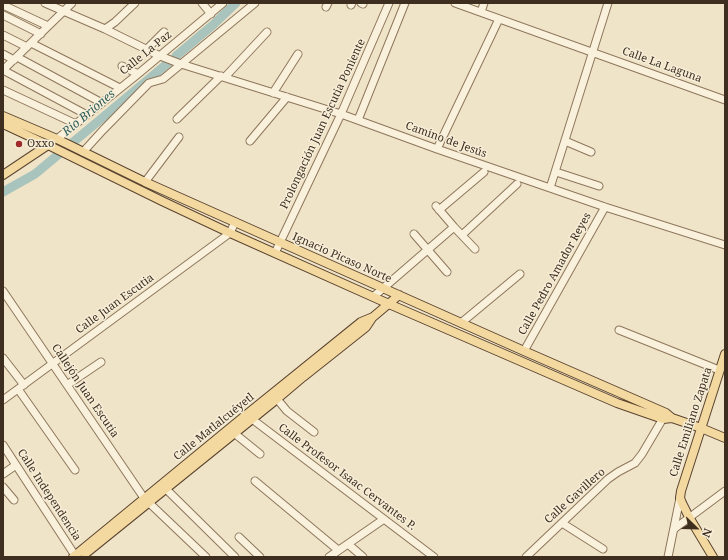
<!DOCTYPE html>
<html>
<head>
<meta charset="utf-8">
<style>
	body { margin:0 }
	#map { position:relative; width:728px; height:560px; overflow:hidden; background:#f0e4c8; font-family:"Noto Serif",serif }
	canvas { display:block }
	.frame { position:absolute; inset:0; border:4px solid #3d2e20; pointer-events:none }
	.north { position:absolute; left:676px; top:508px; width:40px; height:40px; -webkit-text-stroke:3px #f7eed8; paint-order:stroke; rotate:113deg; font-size:11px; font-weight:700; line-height:16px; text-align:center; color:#3d2e20 }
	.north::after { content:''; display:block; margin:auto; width:14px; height:18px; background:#3d2e20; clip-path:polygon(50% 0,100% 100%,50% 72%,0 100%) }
</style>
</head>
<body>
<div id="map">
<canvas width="728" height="560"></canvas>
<div class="frame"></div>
<div class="north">N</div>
</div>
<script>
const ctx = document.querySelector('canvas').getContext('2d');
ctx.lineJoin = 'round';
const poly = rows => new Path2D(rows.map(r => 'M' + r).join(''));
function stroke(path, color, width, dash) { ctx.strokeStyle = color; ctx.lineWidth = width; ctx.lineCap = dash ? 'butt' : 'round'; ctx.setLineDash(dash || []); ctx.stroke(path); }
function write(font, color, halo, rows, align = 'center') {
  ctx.font = font + ' "Noto Serif",serif'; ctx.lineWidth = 3; ctx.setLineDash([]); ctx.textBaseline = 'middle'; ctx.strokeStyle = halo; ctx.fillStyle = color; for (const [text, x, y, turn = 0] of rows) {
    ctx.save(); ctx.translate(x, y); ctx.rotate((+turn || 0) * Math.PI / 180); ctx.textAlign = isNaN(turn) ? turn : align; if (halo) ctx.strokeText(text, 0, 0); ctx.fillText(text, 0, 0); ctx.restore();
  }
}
stroke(poly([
	[176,56,214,24,236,3],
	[3,192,35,174,168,63]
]), '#a9c4bc', 9);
const minor = poly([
	[45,3,105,29,160,56,181,64,341,114,437,149,605,207,725,245],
	[72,3,3,70,87,115],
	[202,3,211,14],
	[361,3,363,4],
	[455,3,725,100],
	[3,5,48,26],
	[351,5,352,3],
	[326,7,328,3],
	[481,12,484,3],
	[3,15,41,34],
	[105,29,115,22,135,3],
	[3,35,27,47],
	[31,43,120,88],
	[147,49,164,32],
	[3,54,14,60],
	[17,57,102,103],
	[122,66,138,74],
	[225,77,267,32],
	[3,90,76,124],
	[273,93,298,54],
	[177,119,221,76],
	[358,120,405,3],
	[57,139,138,74,223,3],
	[250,141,287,97],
	[565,141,591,152],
	[437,149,499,19],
	[83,152,103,130,149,83,163,79,255,3],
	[556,172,599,186],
	[145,182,179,137],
	[550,188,608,3],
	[436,206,454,227,475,249],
	[439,210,484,172],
	[414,234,447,272],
	[462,235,517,184],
	[275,253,341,114,389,3],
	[3,291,144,498,206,557],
	[373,297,454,227],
	[461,323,520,274],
	[619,330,719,370],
	[524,351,605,207],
	[3,358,24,385],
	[67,385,101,362],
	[18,389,75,470],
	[277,399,287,411,314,432],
	[3,400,230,233,235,222],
	[248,416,434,557],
	[234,433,260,454],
	[3,445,76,557],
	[3,474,16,465],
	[255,481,338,550],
	[3,487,14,500],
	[166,489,235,557],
	[562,523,603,549],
	[674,529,725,491],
	[239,537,260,557],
	[348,544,363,557],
	[329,557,384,519],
	[526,557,608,479,618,472,635,463,642,454,665,415],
	[668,557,680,498]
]);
const major = poly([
	[3,116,57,139,145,182,524,351,666,413,672,418],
	[3,124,48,145,162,201,230,233,389,304,617,403,663,419,672,418,701,428,725,438],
	[3,175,51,143],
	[85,554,277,399,303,377,366,327,372,318],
	[73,557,247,414,361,322,373,317,399,295],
	[713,557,689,517,682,503,680,498,681,491,725,354]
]);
stroke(minor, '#8d765c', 9);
stroke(major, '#5b4430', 10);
stroke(minor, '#faf1dc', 7);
stroke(major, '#f3d9a0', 8);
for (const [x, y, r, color] of [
	[19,144,4,"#9e2a2b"]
]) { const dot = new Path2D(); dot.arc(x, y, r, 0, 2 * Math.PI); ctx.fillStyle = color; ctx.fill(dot); stroke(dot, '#f7eed8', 1.5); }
write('11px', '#3d2e20', '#f7eed8', [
	["Calle La Paz",146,53,-39],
	["Calle La Laguna",662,65,20],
	["Prolongación Juan Escutia Poniente",323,124,-65],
	["Camino de Jesús",446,140,20],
	["Ignacio Picaso Norte",342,258,24],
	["Calle Pedro Amador Reyes",555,274,-61],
	["Calle Juan Escutia",115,304,-36],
	["Callejón Juan Escutia",85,391,56],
	["Calle Emiliano Zapata",691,422,-72],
	["Calle Matlalcuéyetl",214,427,-39],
	["Calle Profesor Isaac Cervantes P.",347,477,37],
	["Calle Independencia",49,495,57],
	["Calle Gavillero",575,496,-42]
]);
write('11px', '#3d2e20', '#f7eed8', [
	["Oxxo",27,144]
], 'left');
write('italic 12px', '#2f5d5a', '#f7eed8', [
	["Rio Briones",89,113,-40]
]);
</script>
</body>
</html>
